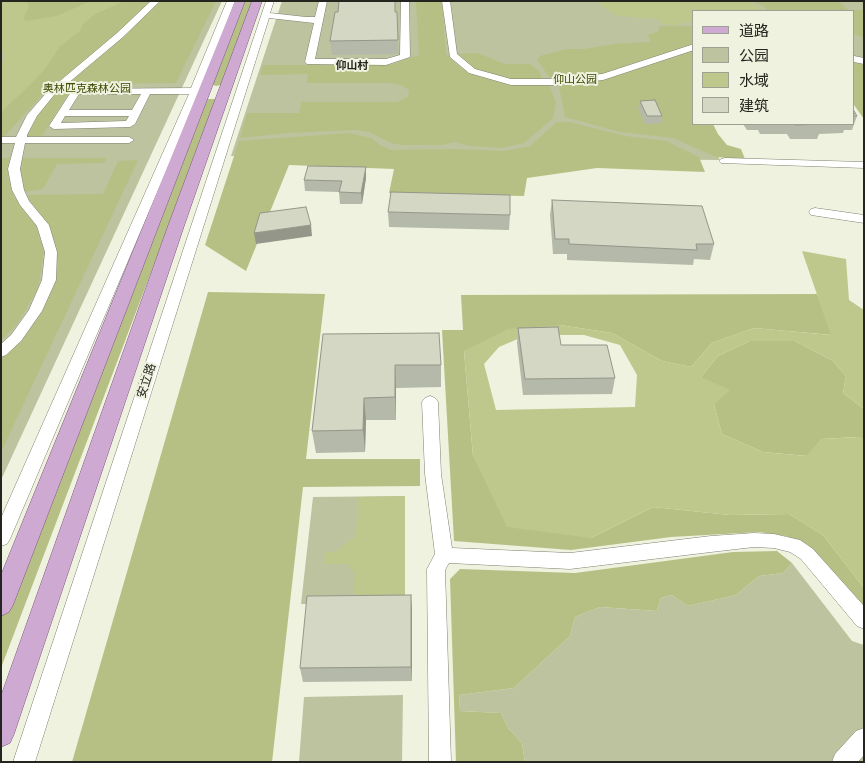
<!DOCTYPE html>
<html>
<head>
<meta charset="utf-8">
<style>
	body { margin:0 }
	#map { position:relative; width:865px; height:763px; overflow:hidden; background:#eef2df; font-family:"DejaVu Sans","Noto Sans SC",sans-serif }
	canvas { display:block }
	.frame { position:absolute; inset:0; border:2px solid #24251e; pointer-events:none }
	.legend { position:absolute; left:692px; top:10px; width:162px; height:115px; box-sizing:border-box; background:#eef2df; border:1px solid #9da092; margin:0; padding:6px 9px; list-style:none; font-size:15px; color:#24251e }
	.legend li { display:flex; align-items:center; gap:10px; height:25px }
	.legend b { width:25px; border:1px solid #9da092 }
</style>
</head>
<body>
<div id="map">
<canvas width="865" height="763"></canvas>
<div class="frame"></div>
<ul class="legend">
<li><b style="height:6px;background:#cea9d2"></b>道路</li>
<li><b style="height:14px;background:#bdc39f"></b>公园</li>
<li><b style="height:14px;background:#bec88c"></b>水域</li>
<li><b style="height:14px;background:#d3d7c4"></b>建筑</li>
</ul>
</div>
<script>
const ctx = document.querySelector('canvas').getContext('2d');
ctx.lineJoin = 'round';
function fillPath(path, color) { ctx.fillStyle = color; ctx.fill(path, 'evenodd'); }
const poly = rows => new Path2D(rows.map(r => 'M' + r).join(''));
function stroke(path, color, width, dash) { ctx.strokeStyle = color; ctx.lineWidth = width; ctx.lineCap = dash ? 'butt' : 'round'; ctx.setLineDash(dash || []); ctx.stroke(path); }
function write(font, color, halo, rows, align = 'center') {
  ctx.font = font + ' "DejaVu Sans","Noto Sans SC",sans-serif'; ctx.lineWidth = 4; ctx.setLineDash([]); ctx.textBaseline = 'middle'; ctx.strokeStyle = halo; ctx.fillStyle = color; for (const [text, x, y, turn = 0] of rows) {
    ctx.save(); ctx.translate(x, y); ctx.rotate((+turn || 0) * Math.PI / 180); ctx.textAlign = isNaN(turn) ? turn : align; if (halo) ctx.strokeText(text, 0, 0); ctx.fillText(text, 0, 0); ctx.restore();
  }
}
fillPath(poly([
	[1,1,222,1,1,480],
	[282,1,864,1,864,71,854,71,854,11,694,11,694,124,702,124,720,160,231,156],
	[405,496,403,604,301,604,313,497],
	[792,563,852,641,864,645,864,762,525,762,522,743,508,728,501,713,460,711,459,695,514,688,570,636,575,617,600,607,657,611,661,598,672,595,688,606,736,595,759,576,783,573],
	[403,695,402,762,299,762,304,697]
]), '#bdc39f');
fillPath(poly([
	[26,1,91,1,57,16,27,21,23,20,29,6],
	[124,1,151,1,119,31,42,95,4,137,1,137,1,112,45,69,60,46,80,31,82,25,95,14],
	[159,1,216,1,176,83,74,84,42,136,25,136,37,113,55,92,150,11],
	[244,1,255,1,221,85,216,86,211,84],
	[416,1,442,1,446,54,461,68,479,76,507,84,549,85,556,102,553,118,524,143,501,148,470,146,454,142,442,145,402,145,391,143,369,132,356,130,288,133,240,138,247,113,299,113,301,102,397,102,408,97,409,90,401,85,389,83,307,83,308,74,260,75,263,65,390,65,419,55],
	[753,1,839,1,848,10,864,10,864,38,854,34,854,11,767,11,766,8],
	[659,26,694,26,694,45,597,76,561,80,550,78,537,60,540,56,566,49,584,49,614,44,651,42,648,35,659,31],
	[694,50,694,124,713,124,718,134,727,145,741,149,745,159,716,157,673,138,620,132,565,117,559,86,622,74],
	[478,53,504,64,530,64,539,71,542,79,510,80,474,70,456,54],
	[854,62,864,63,864,119,854,105],
	[207,99,215,99,216,101,1,668,1,610],
	[557,122,569,122,625,136,666,141,699,157,705,172,597,168,527,178,524,196,389,193,394,169,289,165,246,271,205,245,239,141,348,133,371,138,380,145,391,150,456,149,504,151,530,146],
	[1,158,10,158,8,178,14,197,35,223,44,252,38,289,17,324,1,341],
	[18,158,107,158,104,163,57,164,43,189,23,192],
	[138,160,1,452,1,356,31,320,53,262,40,215,26,195,103,194,118,161],
	[208,292,325,294,306,459,420,459,420,486,303,487,272,762,72,762],
	[817,294,832,335,754,328,712,343,691,367,662,361,612,333,560,325,464,351,473,456,591,538,653,507,730,515,789,514,823,535,864,588,864,610,808,545,786,536,759,532,671,537,571,550,454,541,442,330,463,330,461,295],
	[750,341,795,341,833,361,846,376,843,393,864,409,864,439,857,437,822,439,807,456,763,452,722,434,714,405,701,377,718,356],
	[777,551,792,563,783,573,759,576,736,595,688,606,672,595,661,598,657,611,600,607,575,617,570,636,514,688,459,695,460,711,501,713,508,728,522,743,525,762,456,762,450,579,460,569,575,573,733,552]
]), '#b6c084');
fillPath(poly([
	[1,1,26,1,29,6,23,19,28,21,57,16,91,1,124,1,95,14,82,25,80,31,60,46,45,69,31,84,1,112,1,64,5,58,4,52,1,49],
	[599,1,750,1,765,11,694,11,694,21,676,25,662,24,659,19,618,16,601,6],
	[802,251,846,259,849,300,864,310,864,409,843,393,846,376,833,361,795,341,750,341,718,356,701,377,730,390,714,405,722,434,763,452,806,456,822,439,858,437,864,439,864,588,823,535,789,514,730,515,653,507,591,538,507,527,473,456,464,351,508,329,560,325,612,333,662,361,691,367,712,343,754,328,831,335],
	[527,335,584,335,620,345,637,375,635,407,496,410,484,364,499,347],
	[405,496,405,600,353,601,355,574,348,564,324,564,325,552,335,552,356,536,358,497]
]), '#bec88c');
const minor = poly([
	[151,1,160,1,123,37,54,95,37,116,27,135,27,137,129,137,134,140,129,143,25,143,20,169,24,190,29,201,49,225,57,252,56,280,42,311,21,341,6,355,1,357,1,344,11,335,29,310,42,280,45,252,37,226,20,205,12,190,8,169,15,143,1,143,1,137,16,137,27,115,48,91,117,33,151,1],
	[227,1,235,1,200,91,10,539,7,544,1,546,1,518,189,94,150,94,135,124,130,127,54,129,49,126,73,89,191,88,227,1],
	[79,94,141,94,132,110,69,110,79,94],
	[65,116,129,116,126,121,61,123,65,116],
	[266,1,274,1,270,13,306,17,315,17,319,1,327,1,315,59,386,59,400,55,401,1,409,1,410,57,386,65,307,64,305,62,314,23,269,18,35,762,13,762,266,1],
	[442,1,450,1,457,54,475,69,511,79,556,79,602,74,694,44,694,50,603,80,556,85,511,85,469,73,450,57,442,1],
	[854,56,864,58,864,64,854,62,854,56],
	[725,158,864,162,864,168,721,163,719,161,721,159,725,158],
	[815,208,864,215,864,223,811,215,809,212,811,209,815,208],
	[430,396,435,398,438,402,441,474,452,548,570,553,711,536,754,533,774,534,800,540,813,549,864,606,864,629,857,626,801,559,790,552,774,548,754,547,711,552,570,569,449,563,445,570,451,762,429,762,427,569,435,554,425,474,422,402,425,398,430,396],
	[864,728,864,755,858,762,832,762,835,754,856,731,864,728]
]);
const major = poly([
	[235,1,245,1,13,605,9,612,1,616,1,575,235,1],
	[252,1,262,1,184,226,14,734,10,743,1,747,1,696,168,226,252,1]
]);
stroke(minor, '#7e8170', 1);
stroke(major, '#7e5580', 1);
fillPath(minor, '#fff');
fillPath(major, '#cea9d2');
fillPath(poly([
	[339,1,395,1,395,12,397,12,398,54,332,55,330,41,338,12],
	[640,101,662,116,661,123,645,124,638,108],
	[854,111,857,116,852,130,844,130,843,133,819,134,817,139,790,139,787,134,760,134,758,130,747,130,743,124,854,124],
	[366,167,366,178,362,204,340,204,339,192,305,191,304,180],
	[552,200,714,244,710,260,694,259,693,265,567,260,567,254,553,254,550,215],
	[388,212,510,215,509,230,389,227],
	[518,328,561,345,615,378,612,394,523,395,517,343],
	[323,334,441,365,441,387,396,388,396,420,366,420,365,452,316,453,312,431],
	[412,609,412,681,303,682,300,668]
]), '#b5b9a9');
fillPath(poly([
	[366,167,366,178,362,204,361,193],
	[311,225,312,236,256,244,254,233],
	[395,365,396,388,396,420,395,397],
	[364,398,366,420,365,452,363,430],
	[411,595,412,609,412,681,411,667]
]), '#949689');
const building = poly([
	[339,1,395,1,395,12,397,12,398,40,330,41,335,12,338,12,339,1],
	[655,100,662,116,647,116,640,101,655,100],
	[854,111,857,116,854,116,854,111],
	[794,124,822,124,795,125,794,124],
	[308,166,366,167,361,193,339,192,342,181,304,180,308,166],
	[391,192,510,195,510,215,388,212,391,192],
	[552,200,702,206,714,244,696,244,697,250,569,244,569,239,555,239,552,200],
	[306,207,311,225,254,233,260,213,306,207],
	[558,327,561,345,607,345,615,378,525,379,518,328,558,327],
	[439,333,441,365,395,365,395,397,364,398,363,430,312,431,323,334,439,333],
	[411,595,411,667,300,668,307,596,411,595]
]);
fillPath(building, '#d3d7c4');
stroke(building, '#949689', 1);
write('bold 11px', '#24251e', '#eef2df', [
	["仰山村",352,66]
]);
write('11px', '#404800', '#eef2df', [
	["仰山公园",575,80],
	["奥林匹克森林公园",87,89]
]);
write('12px', '#24251e', '#eef2df', [
	["安立路",147,381,-72]
]);
</script>
</body>
</html>
